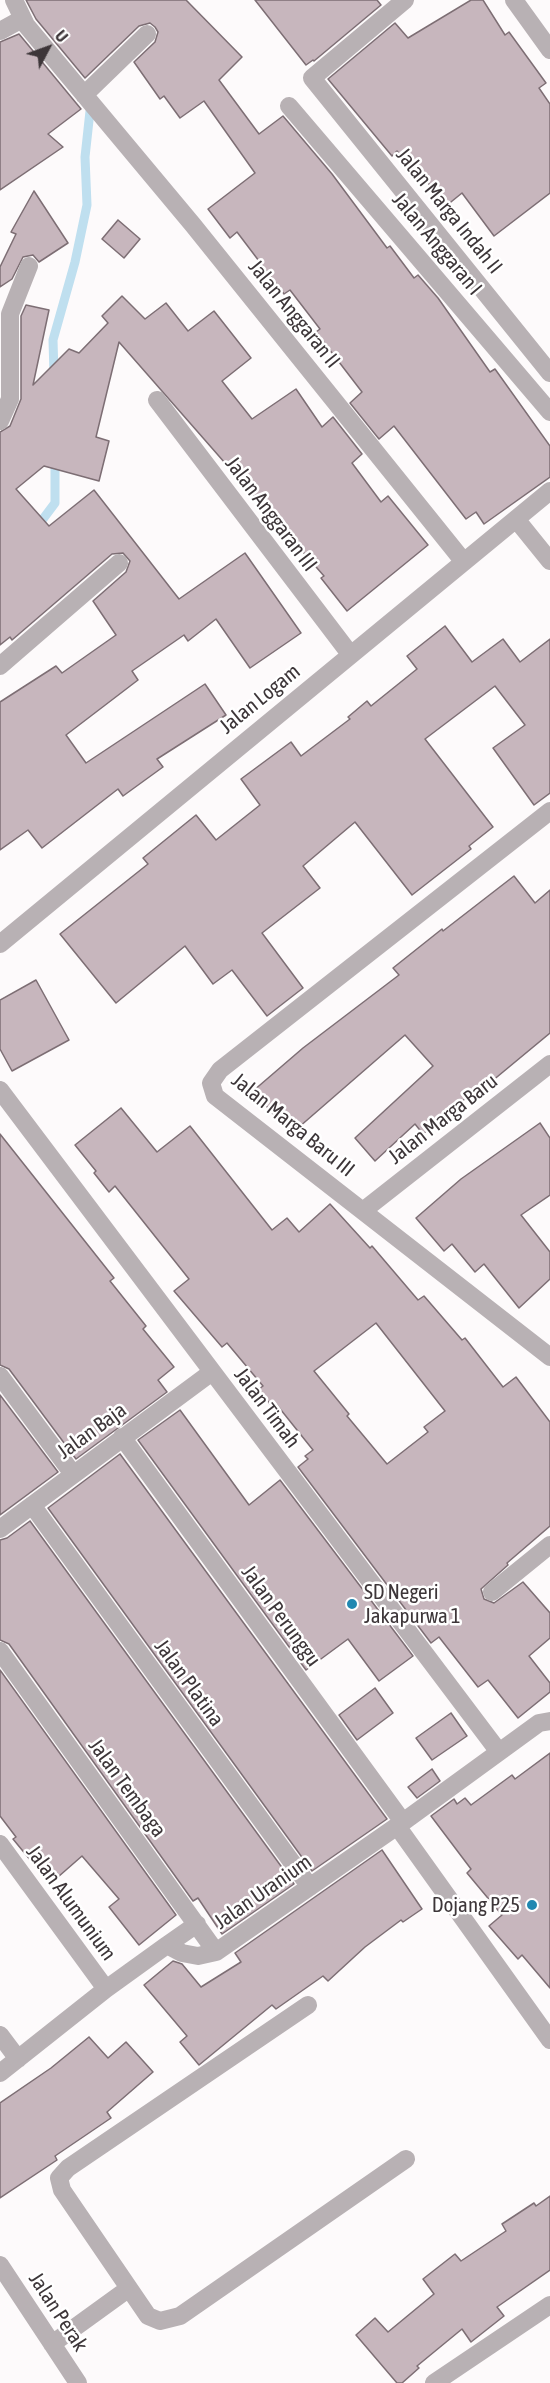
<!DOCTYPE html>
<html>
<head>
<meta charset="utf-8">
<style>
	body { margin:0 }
	#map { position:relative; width:550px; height:2383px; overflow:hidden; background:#fdfafb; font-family:"Asap Condensed",sans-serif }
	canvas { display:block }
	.north { position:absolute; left:18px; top:18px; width:60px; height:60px; -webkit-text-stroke:4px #fff; paint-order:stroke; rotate:49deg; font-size:16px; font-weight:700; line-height:24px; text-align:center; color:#3d3639 }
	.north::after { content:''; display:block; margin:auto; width:21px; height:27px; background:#3d3639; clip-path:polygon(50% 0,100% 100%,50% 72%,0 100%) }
</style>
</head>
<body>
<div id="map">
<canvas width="550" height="2383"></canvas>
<div class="north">U</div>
</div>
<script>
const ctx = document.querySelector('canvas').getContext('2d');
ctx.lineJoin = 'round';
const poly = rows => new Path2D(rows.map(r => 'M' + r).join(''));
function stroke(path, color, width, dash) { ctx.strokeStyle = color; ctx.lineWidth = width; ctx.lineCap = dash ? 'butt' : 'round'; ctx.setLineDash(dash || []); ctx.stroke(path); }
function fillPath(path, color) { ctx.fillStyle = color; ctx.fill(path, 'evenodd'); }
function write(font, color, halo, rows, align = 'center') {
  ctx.font = font + ' "Asap Condensed",sans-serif'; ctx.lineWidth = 5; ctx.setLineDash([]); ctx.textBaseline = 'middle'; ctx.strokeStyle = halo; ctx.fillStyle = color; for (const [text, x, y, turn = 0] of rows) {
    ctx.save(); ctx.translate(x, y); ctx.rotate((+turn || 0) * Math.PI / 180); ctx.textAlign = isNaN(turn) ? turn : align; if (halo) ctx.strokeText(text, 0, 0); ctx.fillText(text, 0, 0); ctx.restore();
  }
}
stroke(poly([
	[54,374,53,340,75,262,87,205,85,157,91,102],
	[37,527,55,503,55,457]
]), '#bfdfef', 9);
const building = poly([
	[26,0,186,0,242,57,219,80,259,134,283,116,332,174,387,248,390,246,414,278,418,275,438,298,490,372,495,369,550,446,550,477,484,524,476,512,466,519,394,426,379,439,350,403,362,392,316,332,320,329,290,290,284,294,237,232,230,238,208,209,255,173,204,101,180,118,164,96,160,99,134,62,155,42,158,32,155,27,150,23,139,26,85,78,36,19,26,0],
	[255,0,377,0,381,5,314,61,313,60,306,65,255,0],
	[471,0,483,0,505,35,509,32,546,83,539,88,550,104,550,193,494,236,462,193,446,206,418,170,416,172,397,151,392,156,328,79,395,23,408,38,471,0],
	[19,34,81,109,48,134,63,147,0,190,0,42,19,34],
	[34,191,68,243,39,262,33,255,23,257,12,279,0,287,0,267,16,234,11,232,34,191],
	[118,220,140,239,124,258,102,239,118,220],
	[122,296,145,319,166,303,188,331,214,311,251,358,222,381,252,419,296,389,322,427,333,417,362,454,352,463,381,502,388,496,428,545,347,611,321,578,324,576,119,342,96,437,109,441,99,481,44,466,16,489,49,526,94,490,179,599,245,553,301,633,250,668,216,619,188,641,184,635,132,671,138,680,66,735,86,763,205,684,226,715,157,759,163,767,123,796,118,789,42,848,28,830,0,850,0,702,56,666,62,673,116,635,93,601,126,572,130,561,123,553,112,554,12,640,10,637,0,645,0,432,10,426,21,399,21,316,26,305,49,310,33,385,69,349,79,353,108,323,102,316,122,296],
	[445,626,472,662,503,639,520,662,550,639,550,793,534,805,493,748,525,725,495,686,425,739,493,827,469,846,471,849,412,895,355,822,303,866,320,888,262,933,303,988,267,1016,232,970,213,984,185,946,116,1003,60,934,148,864,143,858,196,815,216,840,260,805,241,779,291,742,301,756,350,719,348,717,367,701,371,706,417,669,407,656,445,626],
	[514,876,535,903,550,890,550,1033,474,1096,472,1093,423,1134,415,1124,375,1161,355,1138,433,1066,405,1035,291,1134,253,1091,303,1048,399,975,393,968,442,929,443,931,514,876],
	[36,980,69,1040,12,1071,0,1049,0,1000,36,980],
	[121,1108,157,1152,190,1126,272,1230,287,1218,299,1232,330,1204,370,1248,372,1246,418,1300,424,1296,462,1340,465,1338,503,1387,516,1377,550,1422,550,1526,507,1563,508,1565,481,1589,484,1599,494,1603,523,1582,550,1613,550,1638,529,1656,550,1683,550,1692,518,1718,488,1680,478,1687,439,1637,431,1643,298,1467,308,1459,305,1456,313,1450,277,1405,273,1408,259,1389,263,1386,227,1343,222,1347,174,1291,189,1279,115,1186,109,1192,94,1173,96,1171,75,1145,121,1108],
	[376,1323,445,1411,424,1427,428,1432,387,1464,347,1416,349,1414,314,1371,376,1323],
	[540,1123,550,1138,550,1195,521,1215,550,1252,550,1279,519,1308,484,1264,475,1272,452,1244,444,1251,416,1218,461,1179,540,1123],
	[0,1134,114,1278,110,1281,146,1326,143,1329,174,1367,158,1380,167,1392,76,1459,9,1369,0,1365,0,1134],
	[0,1395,58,1472,0,1515,0,1395],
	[180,1410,249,1505,280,1480,413,1656,379,1681,348,1639,306,1670,138,1440,180,1410],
	[120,1454,387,1819,312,1871,48,1508,120,1454],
	[30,1521,294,1884,222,1934,198,1898,193,1901,9,1644,0,1640,0,1540,7,1538,30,1521],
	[0,1670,176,1915,139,1945,109,1907,119,1899,82,1856,50,1884,13,1839,16,1837,0,1816,0,1670],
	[375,1688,393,1713,357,1740,339,1715,375,1688],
	[451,1713,467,1736,432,1760,416,1738,451,1713],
	[550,1753,550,1988,522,1955,518,1959,489,1926,502,1915,467,1873,471,1869,431,1816,454,1799,457,1804,465,1798,471,1805,512,1775,515,1779,550,1753],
	[432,1769,440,1781,417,1798,408,1787,432,1769],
	[382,1850,422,1909,403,1922,401,1920,365,1947,328,1981,323,1976,276,2009,272,2005,199,2065,180,2042,187,2036,144,1985,173,1961,182,1964,201,1987,241,1962,235,1953,382,1850],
	[89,2037,108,2058,126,2042,153,2072,107,2112,111,2118,55,2156,57,2160,0,2198,0,2103,51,2068,89,2037],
	[550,2196,550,2270,497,2307,504,2316,471,2342,462,2329,417,2366,419,2368,402,2383,397,2383,356,2335,375,2318,388,2332,434,2294,423,2279,455,2254,461,2261,506,2231,502,2224,534,2203,536,2206,550,2196]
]);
fillPath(building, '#c7b6bd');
stroke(building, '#7d6e74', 1.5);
stroke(poly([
	[14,0,26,25,193,225,464,562],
	[405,0,312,78,550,373],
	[514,0,550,50],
	[0,31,22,19],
	[84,95,147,34],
	[289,106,550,412],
	[157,400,350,654],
	[0,421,10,399,10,314,29,266],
	[516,519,550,561],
	[0,666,119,563],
	[550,811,220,1070,211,1083,215,1096,550,1357],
	[0,944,550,491],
	[0,1090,499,1752],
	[364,1210,550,1064],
	[0,1376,73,1474],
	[122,1437,403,1822],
	[32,1505,310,1887],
	[0,1529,212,1372],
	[492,1592,550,1545],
	[0,1651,216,1952],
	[397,1826,550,2040],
	[0,1844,106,1989],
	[167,1945,197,1924],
	[308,2005,68,2168,59,2178,62,2190,148,2316,160,2321,180,2316,406,2159],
	[0,2035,18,2059],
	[0,2073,106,1989,167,1945,182,1953,198,1956,216,1952,403,1822,539,1723,550,1721],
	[0,2265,78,2383],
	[52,2344,128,2289],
	[434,2383,550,2305]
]), '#b8b1b4', 18);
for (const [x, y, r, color] of [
	[352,1604,6,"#2188b1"],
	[532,1905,6,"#2188b1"]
]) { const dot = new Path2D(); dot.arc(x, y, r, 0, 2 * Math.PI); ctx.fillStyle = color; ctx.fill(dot); stroke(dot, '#fff', 2); }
write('21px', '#3d3639', '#fff', [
	["Jalan Marga Indah II",449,211,51],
	["Jalan Anggaran I",437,244,50],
	["Jalan Anggaran II",294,314,51],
	["Jalan Anggaran III",271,514,53],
	["Jalan Logam",260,699,-39],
	["Jalan Marga Baru",443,1119,-38],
	["Jalan Marga Baru III",293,1125,39],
	["Jalan Timah",267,1408,53],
	["Jalan Baja",92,1431,-36],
	["Jalan Perunggu",281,1616,54],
	["Jalan Platina",189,1683,54],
	["Jalan Tembaga",127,1788,54],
	["Jalan Uranium",263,1892,-35],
	["Jalan Alumunium",71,1903,54],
	["Jalan Perak",58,2312,57]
]);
write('21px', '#3d3639', '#fff', [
	["SD Negeri",364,1592],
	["Jakapurwa 1",364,1616],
	["Dojang P25",520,1905,"right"]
], 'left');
</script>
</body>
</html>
